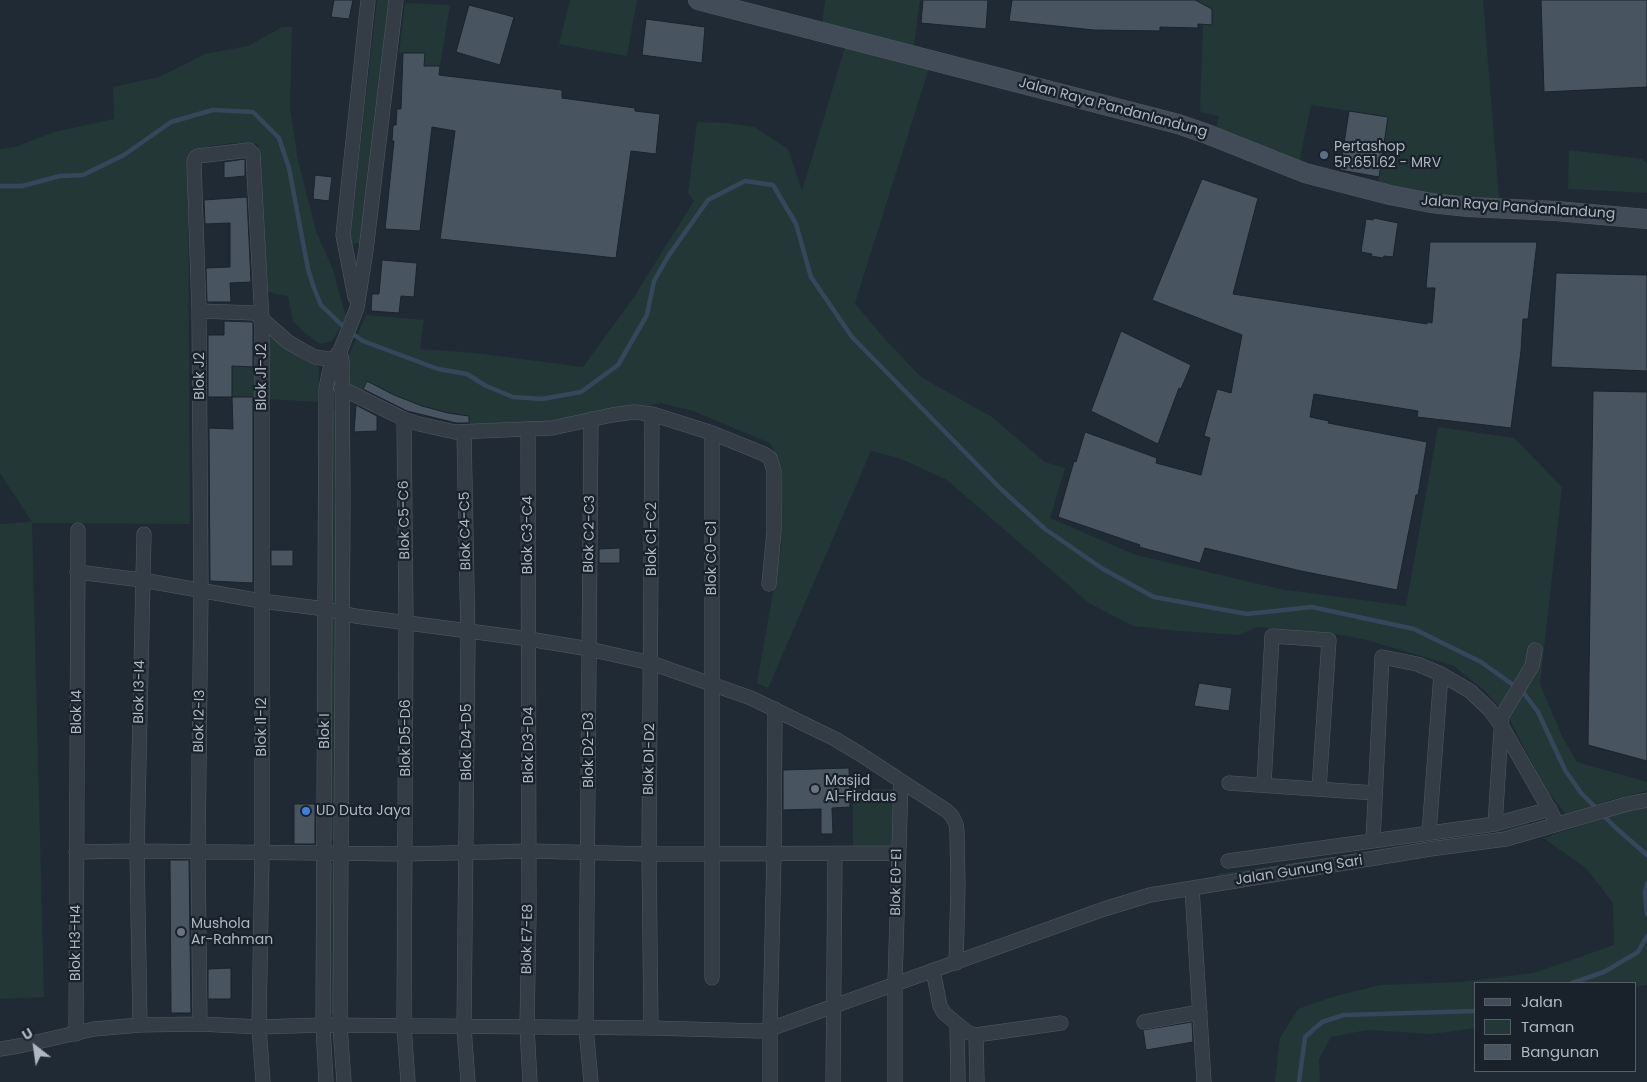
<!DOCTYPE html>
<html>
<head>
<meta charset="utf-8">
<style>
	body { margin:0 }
	#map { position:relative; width:1647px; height:1082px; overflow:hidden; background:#202a35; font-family:Poppins,sans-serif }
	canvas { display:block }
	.legend { position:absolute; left:1474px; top:982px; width:162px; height:90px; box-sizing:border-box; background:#19212a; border:1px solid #555d67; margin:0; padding:6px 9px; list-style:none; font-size:15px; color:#aeb7c2 }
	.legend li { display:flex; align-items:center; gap:10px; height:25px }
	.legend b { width:25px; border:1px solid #555d67 }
	.north { position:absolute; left:10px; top:1022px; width:50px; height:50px; -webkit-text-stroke:4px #19212a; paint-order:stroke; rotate:330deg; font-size:14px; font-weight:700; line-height:20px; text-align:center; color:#aeb7c2 }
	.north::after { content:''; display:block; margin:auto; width:18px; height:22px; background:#aeb7c2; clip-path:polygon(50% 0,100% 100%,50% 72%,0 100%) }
</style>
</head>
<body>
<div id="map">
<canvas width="1647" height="1082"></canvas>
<ul class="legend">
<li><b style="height:6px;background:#424b58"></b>Jalan</li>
<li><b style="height:14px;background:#233737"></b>Taman</li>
<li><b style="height:14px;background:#485561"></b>Bangunan</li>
</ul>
<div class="north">U</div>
</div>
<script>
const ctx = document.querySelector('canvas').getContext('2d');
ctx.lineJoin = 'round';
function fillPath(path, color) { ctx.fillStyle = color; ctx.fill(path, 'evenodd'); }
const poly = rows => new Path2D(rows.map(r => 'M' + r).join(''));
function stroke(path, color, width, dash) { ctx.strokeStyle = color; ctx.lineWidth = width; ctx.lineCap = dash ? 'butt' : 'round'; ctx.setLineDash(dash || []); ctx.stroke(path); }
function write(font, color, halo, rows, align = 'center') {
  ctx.font = font + ' Poppins,sans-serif'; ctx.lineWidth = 4.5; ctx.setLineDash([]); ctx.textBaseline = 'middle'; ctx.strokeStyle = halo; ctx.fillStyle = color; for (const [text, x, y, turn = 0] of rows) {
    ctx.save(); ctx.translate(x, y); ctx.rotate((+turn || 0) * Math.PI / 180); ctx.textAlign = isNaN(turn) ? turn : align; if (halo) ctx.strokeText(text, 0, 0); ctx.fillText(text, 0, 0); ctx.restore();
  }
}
fillPath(poly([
	[377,0,389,0,362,237,359,243,353,244,352,243,350,236],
	[570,0,637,0,627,56,559,44],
	[825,0,920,0,914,46,822,26],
	[1195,0,1483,0,1499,198,1495,201,1451,197,1381,185,1379,182,1379,177,1388,117,1311,105,1299,164,1216,128,1219,116,1200,112,1203,24,1212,25,1212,9],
	[405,3,450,5,440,66,424,66,424,53,399,53],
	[282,27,292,27,290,109,298,160,316,231,333,270,346,317,332,341,320,344,306,334,293,321,288,296,267,292,262,238,258,144,232,143,211,146,190,153,188,166,190,524,32,523,44,997,0,999,0,524,32,522,0,473,0,149,15,147,54,132,114,119,113,87,159,77,205,54,248,46],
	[846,44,929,68,855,303,882,336,921,377,992,417,1045,462,1065,468,1050,518,1136,555,1280,589,1406,606,1438,427,1514,438,1562,487,1540,684,1562,736,1577,762,1647,782,1647,791,1610,800,1566,814,1546,790,1509,718,1485,691,1454,666,1411,653,1363,639,1330,633,1257,627,1239,635,1180,631,1133,626,1089,603,947,480,899,458,871,451,768,688,757,683,781,547,782,470,770,443,693,411,661,403,558,424,469,427,469,416,448,413,422,406,394,395,368,381,362,393,345,385,348,357,366,315,424,320,420,349,475,353,583,367,632,300,694,201,688,193,697,122,726,123,754,127,788,149,802,191],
	[1569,150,1642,159,1647,164,1647,193,1568,189],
	[270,338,277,340,296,355,319,367,318,402,267,399,266,340],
	[232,366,257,367,258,397,232,397],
	[333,409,335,411,337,602,334,603,332,600,331,410],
	[334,616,337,618,335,840,332,841,331,838,331,621,332,618],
	[893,789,893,846,853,846,853,790],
	[1647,806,1647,985,1636,987,1636,983,1476,983,1476,1028,1432,1034,1367,1030,1331,1037,1319,1059,1320,1082,1275,1082,1280,1038,1298,1009,1332,997,1380,985,1461,982,1534,973,1614,945,1613,903,1586,868,1543,838,1630,810],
	[1528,823,1528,825,1494,835,1217,876,1218,874,1495,833],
	[333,862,335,864,335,1013,331,1015,329,1015,330,867]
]), '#233737');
stroke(poly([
	[0,186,22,186,60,176,83,175,124,155,171,122,213,110,253,112,279,138,289,168,308,269,314,288,321,305,347,330,363,341,438,369,467,374,486,386,513,397,542,399,581,392,618,365,647,315,654,281,669,255,708,200,745,181,773,185,796,224,811,277,852,337,1002,490,1045,529,1103,569,1154,597,1247,614,1312,607,1414,629,1481,662,1523,692,1538,712,1565,770,1581,793,1616,828,1647,855],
	[1647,884,1645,892,1647,914],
	[1572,983,1604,972,1638,952,1647,936],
	[1299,1082,1305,1037,1322,1022,1344,1015,1476,1011]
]), '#35475b', 4.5);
const building = poly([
	[334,0,353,0,349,19,331,17,334,0],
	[923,0,988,0,986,29,921,23,923,0],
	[1012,0,1195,0,1212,9,1212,25,1198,24,1198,28,1160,27,1160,31,1094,30,1009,21,1012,0],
	[1541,0,1647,0,1647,87,1544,92,1541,0],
	[469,5,514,17,500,65,456,52,469,5],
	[646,19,705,27,702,63,642,55,646,19],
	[403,53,425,53,424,66,440,66,439,75,562,90,562,98,635,108,635,111,660,114,656,154,631,151,616,258,440,239,455,131,432,127,420,231,385,229,394,141,392,141,393,125,396,125,397,109,401,109,403,53],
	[1349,111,1388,117,1379,177,1340,170,1349,111],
	[245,159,245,176,224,178,224,162,245,159],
	[315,175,332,177,329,201,313,199,315,175],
	[1202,179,1258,198,1233,294,1427,324,1427,322,1432,323,1435,288,1426,288,1430,242,1537,242,1528,319,1523,319,1521,351,1511,428,1417,417,1418,411,1314,394,1310,417,1329,421,1328,423,1427,442,1418,495,1416,495,1397,590,1301,571,1205,548,1200,563,1139,547,1140,545,1058,517,1074,461,1076,462,1085,432,1157,458,1156,463,1201,475,1210,438,1204,436,1217,389,1231,393,1242,335,1152,300,1202,179],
	[247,197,251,282,230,283,231,302,207,302,206,268,230,267,230,223,205,224,204,200,247,197],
	[1374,218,1398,223,1393,257,1384,256,1383,258,1371,256,1372,254,1361,252,1366,219,1373,220,1374,218],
	[382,260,417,263,414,297,401,296,399,313,371,311,372,294,379,294,382,260],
	[1556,273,1647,275,1647,371,1551,367,1556,273],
	[224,321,252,322,253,323,253,367,232,366,232,397,208,397,208,335,224,335,224,321],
	[1121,331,1191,365,1181,389,1179,388,1158,444,1091,411,1121,331],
	[367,381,394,395,422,406,448,413,469,416,469,423,456,423,407,411,363,389,367,381],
	[1593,391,1647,392,1647,761,1588,745,1593,391],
	[232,397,253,397,253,583,210,581,209,428,233,429,232,397],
	[356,405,377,416,377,431,354,432,356,405],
	[620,548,620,563,599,563,599,549,620,548],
	[271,550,293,550,293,566,271,566,271,550],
	[1199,683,1232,688,1229,711,1194,706,1199,683],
	[849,768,850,807,832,808,833,834,821,834,821,809,783,810,783,770,849,768],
	[294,804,315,804,315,844,294,844,294,804],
	[170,860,189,860,191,1013,171,1013,170,860],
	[231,968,231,999,208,999,208,969,231,968],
	[1192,1022,1193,1042,1146,1050,1143,1030,1192,1022]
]);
fillPath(building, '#485561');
stroke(building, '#1b232c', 1);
const street = poly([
	[355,297,343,235,368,0],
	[199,311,255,313,288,342,302,350,315,357,341,361],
	[340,351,342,361,343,498,340,1026,344,1082],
	[341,388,404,419,419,424,455,432,552,428,612,415,634,412,652,414,712,433,764,454,770,458,774,471,774,531,769,584],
	[404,419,406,622,404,1026,408,1082],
	[528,430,529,914,527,1027,530,1082],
	[464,432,468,638,464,1028,468,1082],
	[712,433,712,978],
	[77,572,142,580,261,601,326,609,355,616,529,639,589,649,651,663,751,698,835,739,860,754,947,811,952,816,956,824,957,832,958,886,956,963],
	[1441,674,1470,691,1490,710,1501,725,1553,816],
	[1229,783,1375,793],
	[1264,784,1272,636,1329,640,1319,789],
	[1495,824,1502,716,1532,666,1535,650],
	[1373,841,1382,657,1417,664,1441,674,1429,833],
	[76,852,137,851,406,854,529,851,649,854,898,853],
	[1228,861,1495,824,1550,809],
	[1192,888,1204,1082],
	[933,970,940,1006,944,1013,967,1032,976,1035,1061,1023],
	[1144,1022,1200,1012],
	[200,1024,198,852,201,591,199,311,194,162,195,158,198,156,249,150,253,154,262,320,262,853,259,1027,263,1082],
	[140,1025,137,851,144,534],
	[957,1025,958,1082],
	[651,1028,649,854,652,414],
	[76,1034,78,530],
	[976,1035,977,1082],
	[0,1049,19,1046,94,1029,140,1025,200,1024,259,1027,323,1025,651,1028,760,1031,770,1029,1104,909,1150,895,1430,849,1506,839,1627,804,1647,800],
	[326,1082,323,1025,326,388,332,361,340,351,357,308,366,250,396,0],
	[591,1082,586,1028,591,419],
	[770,1082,770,1029,774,854,775,709],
	[833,1082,835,854],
	[895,1082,895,983,901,781]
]);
const secondary = poly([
	[698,0,1178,124,1207,134,1305,173,1390,195,1431,203,1468,207,1556,211,1647,219]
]);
stroke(street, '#515a63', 15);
stroke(secondary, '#515a63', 20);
stroke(street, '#343c46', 14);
stroke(secondary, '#424b58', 19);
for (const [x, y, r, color] of [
	[1324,155,5,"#5c6f8a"],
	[815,789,5,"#6b7280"],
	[306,811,5,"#3f7fe0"],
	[181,932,5,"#6b7280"]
]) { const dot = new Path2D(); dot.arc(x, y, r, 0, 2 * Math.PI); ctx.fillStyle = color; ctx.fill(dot); stroke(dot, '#19212a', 2); }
write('14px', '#aeb7c2', '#19212a', [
	["Jalan Raya Pandanlandung",1113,108,15],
	["Jalan Raya Pandanlandung",1518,208,4],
	["Blok J2",200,376,-90],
	["Blok J1-J2",262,377,-90],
	["Blok C5-C6",405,520,-91],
	["Blok C4-C5",466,531,-91],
	["Blok C2-C3",590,534,-89],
	["Blok C3-C4",528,535,-90],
	["Blok C1-C2",652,539,-90],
	["Blok C0-C1",712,558,-90],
	["Blok I3-I4",140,692,-89],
	["Blok I4",77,712,-90],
	["Blok I2-I3",200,721,-89],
	["Blok I1-I2",262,727,-90],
	["Blok I",325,731,-90],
	["Blok D5-D6",406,738,-90],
	["Blok D4-D5",467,742,-90],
	["Blok D3-D4",529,745,-90],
	["Blok D2-D3",589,750,-90],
	["Blok D1-D2",650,759,-89],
	["Jalan Gunung Sari",1299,871,-9],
	["Blok E0-E1",897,882,-89],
	["Blok E7-E8",528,939,-89],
	["Blok H3-H4",76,943,-90]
]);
write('14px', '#aeb7c2', '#19212a', [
	["Pertashop",1334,147],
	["5P.651.62 - MRV",1334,163],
	["Masjid",825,781],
	["Al-Firdaus",825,797],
	["UD Duta Jaya",316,811],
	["Mushola",191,924],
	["Ar-Rahman",191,940]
], 'left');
</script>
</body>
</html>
